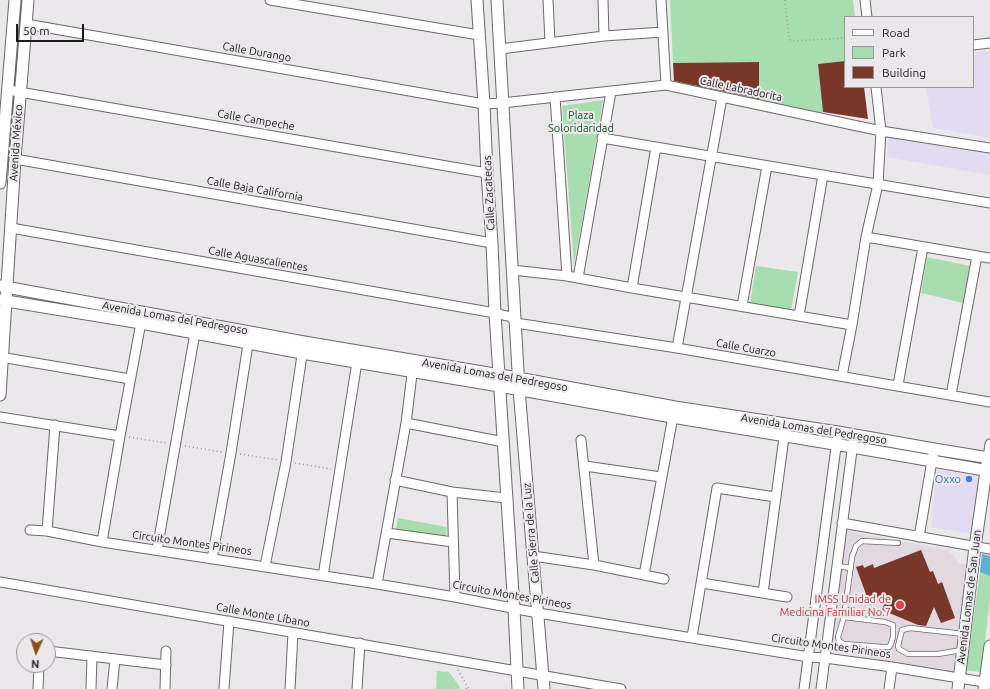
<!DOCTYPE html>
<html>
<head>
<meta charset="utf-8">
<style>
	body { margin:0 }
	#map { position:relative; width:990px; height:689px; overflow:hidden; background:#ebe8eb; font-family:Ubuntu,sans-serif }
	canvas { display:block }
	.legend { position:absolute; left:844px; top:16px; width:130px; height:72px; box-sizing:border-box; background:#ebe8eb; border:1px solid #989698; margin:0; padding:5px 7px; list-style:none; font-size:12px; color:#1c1b1c }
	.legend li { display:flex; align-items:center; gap:8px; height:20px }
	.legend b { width:20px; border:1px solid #989698 }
	.north { position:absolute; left:16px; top:633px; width:40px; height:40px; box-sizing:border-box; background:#ebe8eb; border:1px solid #989698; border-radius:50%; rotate:183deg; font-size:11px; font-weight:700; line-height:16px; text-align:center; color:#1c1b1c }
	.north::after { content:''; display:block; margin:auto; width:14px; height:18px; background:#8e4e16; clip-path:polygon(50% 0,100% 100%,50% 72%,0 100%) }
	.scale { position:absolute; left:16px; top:24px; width:68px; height:18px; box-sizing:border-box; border:2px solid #1c1b1c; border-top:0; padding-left:5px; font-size:12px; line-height:14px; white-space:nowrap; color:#1c1b1c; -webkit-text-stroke:3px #ebe8eb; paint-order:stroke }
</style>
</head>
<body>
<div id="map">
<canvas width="990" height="689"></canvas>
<ul class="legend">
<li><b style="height:5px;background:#fff"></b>Road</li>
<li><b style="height:11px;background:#a8deaf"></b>Park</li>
<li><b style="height:11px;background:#793729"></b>Building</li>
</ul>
<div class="north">N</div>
<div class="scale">50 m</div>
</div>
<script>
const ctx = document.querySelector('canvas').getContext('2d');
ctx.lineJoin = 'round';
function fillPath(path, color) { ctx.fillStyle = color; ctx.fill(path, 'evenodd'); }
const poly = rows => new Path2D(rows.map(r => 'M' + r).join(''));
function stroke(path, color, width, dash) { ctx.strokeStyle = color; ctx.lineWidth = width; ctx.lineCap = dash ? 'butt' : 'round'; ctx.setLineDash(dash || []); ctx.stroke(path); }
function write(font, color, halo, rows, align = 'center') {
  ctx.font = font + ' Ubuntu,sans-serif'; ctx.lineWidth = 4; ctx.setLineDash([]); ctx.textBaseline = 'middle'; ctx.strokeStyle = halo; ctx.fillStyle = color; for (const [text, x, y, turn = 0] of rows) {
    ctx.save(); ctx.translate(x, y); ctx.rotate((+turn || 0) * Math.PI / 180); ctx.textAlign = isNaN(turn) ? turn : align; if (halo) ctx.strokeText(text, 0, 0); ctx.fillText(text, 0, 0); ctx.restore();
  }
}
fillPath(poly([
	[990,50,990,138,933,128,926,87,973,87,973,53],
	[889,137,990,154,990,175,887,157],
	[937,470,979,476,971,534,931,527]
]), '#e2dbf1');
fillPath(poly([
	[846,531,948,550,960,564,966,564,969,561,953,672,831,651]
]), '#e1d8e0');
fillPath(poly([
	[670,0,853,0,855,17,845,17,845,61,818,64,823,113,759,101,758,62,673,63],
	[603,100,586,200,574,264,562,106],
	[927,257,970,266,963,303,921,293],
	[756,266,798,272,791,310,750,303],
	[398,518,447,527,446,537,396,529],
	[980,572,990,576,990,601,981,672,966,670],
	[437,671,449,672,460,687,459,689,436,689]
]), '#a8deaf');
fillPath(poly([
	[982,554,990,556,990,576,980,572]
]), '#59b2d1');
fillPath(poly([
	[845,61,845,87,864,87,868,119,823,112,818,64],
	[759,62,759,99,674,81,673,63],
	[921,550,930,572,933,571,938,584,942,582,955,618,941,623,934,607,926,626,918,625,882,610,886,599,870,605,856,567,863,565,864,568,873,564,874,568]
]), '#793729');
const service = poly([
	[837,566,851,568],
	[844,617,885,622,893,625,893,637,891,644,889,647,883,647,844,644,839,641,838,637,844,617,852,557,856,546,862,541,898,543],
	[962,650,938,654,908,654,899,649,898,646,902,630,910,628,964,634]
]);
const minor = poly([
	[270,0,479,35],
	[548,0,550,42],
	[603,0,604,36],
	[661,0,666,85],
	[865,0,867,17],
	[26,24,484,104,502,103,666,85,881,131,990,148],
	[973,45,990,43],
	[500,49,604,36,663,32],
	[8,90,487,173],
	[555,97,567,276],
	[602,138,990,203],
	[15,159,492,243],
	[11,228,495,313,511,317,516,323,677,348,990,402],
	[866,237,990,258],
	[512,270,567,276,632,288,852,325],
	[578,278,611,92],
	[632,288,656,147],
	[742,306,767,166],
	[799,316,823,175],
	[677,348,722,98],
	[0,357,130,379],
	[842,376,852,325,866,237,878,184,881,131,876,87],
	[898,385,923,247],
	[951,395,977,256],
	[0,417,120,436],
	[406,423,504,442],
	[581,440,594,565],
	[988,458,990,444],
	[585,466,661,477],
	[395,480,452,492,506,498],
	[452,492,455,597],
	[842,523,990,549],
	[30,530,47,531,102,542,377,584,455,597,538,613,809,657,825,658,892,667,990,683],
	[47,531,55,425],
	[387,533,453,542],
	[919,537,934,449],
	[102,542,120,436,142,317],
	[157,550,196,327],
	[533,556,594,565,664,579],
	[212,559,231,453,249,338],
	[265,566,286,462,304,342],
	[644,575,674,411],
	[323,576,357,362],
	[0,582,621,689],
	[702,583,787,597],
	[377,584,406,423,413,366],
	[763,593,785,430],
	[692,637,717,488,775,497],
	[48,651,166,665],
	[38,689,39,665],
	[91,689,92,656],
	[112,689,115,659],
	[165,689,166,651],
	[224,689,229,621],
	[290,689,293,633],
	[357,689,360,643],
	[804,689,838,432],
	[821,689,854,435],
	[889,689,892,667]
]);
const tertiary = poly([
	[477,0,484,104,487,173,492,243,495,313,514,609,518,689],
	[497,0,519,389,544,689],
	[0,183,15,0],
	[0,286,304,342,518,378,675,407,838,432,934,449,990,458],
	[0,300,141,323,302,353,499,386,672,417,852,447,990,471],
	[0,395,15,159,28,0],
	[958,689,975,547,987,464],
	[984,689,990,646]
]);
stroke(service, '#6b696b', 6);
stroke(minor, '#6b696b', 11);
stroke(tertiary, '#6b696b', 13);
stroke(poly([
	[785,0,789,38,791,41,845,38],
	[129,437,167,443],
	[185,446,222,452],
	[240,454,278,460],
	[295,463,331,469],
	[458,670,469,689],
	[466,689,467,685]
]), '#9d9b9d', 1.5, [1, 3]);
stroke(service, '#fff', 4.5);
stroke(minor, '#fff', 9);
stroke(tertiary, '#fff', 11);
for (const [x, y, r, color] of [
	[969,479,4,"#3f7fe0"],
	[900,605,5,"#e0444e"]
]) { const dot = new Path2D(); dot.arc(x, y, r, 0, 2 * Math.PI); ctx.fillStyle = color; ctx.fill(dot); stroke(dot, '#ebe8eb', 1.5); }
write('11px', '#1c1b1c', '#ebe8eb', [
	["Calle Durango",257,52,10],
	["Calle Labradorita",741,89,12],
	["Calle Campeche",256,120,10],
	["Avenida México",16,143,-86],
	["Calle Baja California",255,189,10],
	["Calle Zacatecas",489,193,-93],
	["Calle Aguascalientes",258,259,10],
	["Avenida Lomas del Pedregoso",175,318,10],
	["Calle Cuarzo",746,348,10],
	["Avenida Lomas del Pedregoso",495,375,10],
	["Avenida Lomas del Pedregoso",814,429,9],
	["Calle Sierra de la Luz",531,533,-95],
	["Circuito Montes Pirineos",192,543,8],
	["Circuito Montes Pirineos",512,595,10],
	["Avenida Lomas de San Juan",969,597,-83],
	["Calle Monte Líbano",263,615,10],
	["Circuito Montes Pirineos",831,646,8]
]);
write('11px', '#115425', '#ebe8eb', [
	["Plaza",581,115],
	["Soloridaridad",581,128]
]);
write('11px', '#366cbe', '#ebe8eb', [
	["Oxxo",961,479]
], 'right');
write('11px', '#be3a42', '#ebe8eb', [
	["IMSS Unidad de",891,599],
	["Medicina Familiar No.7",891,612]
], 'right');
</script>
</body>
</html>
